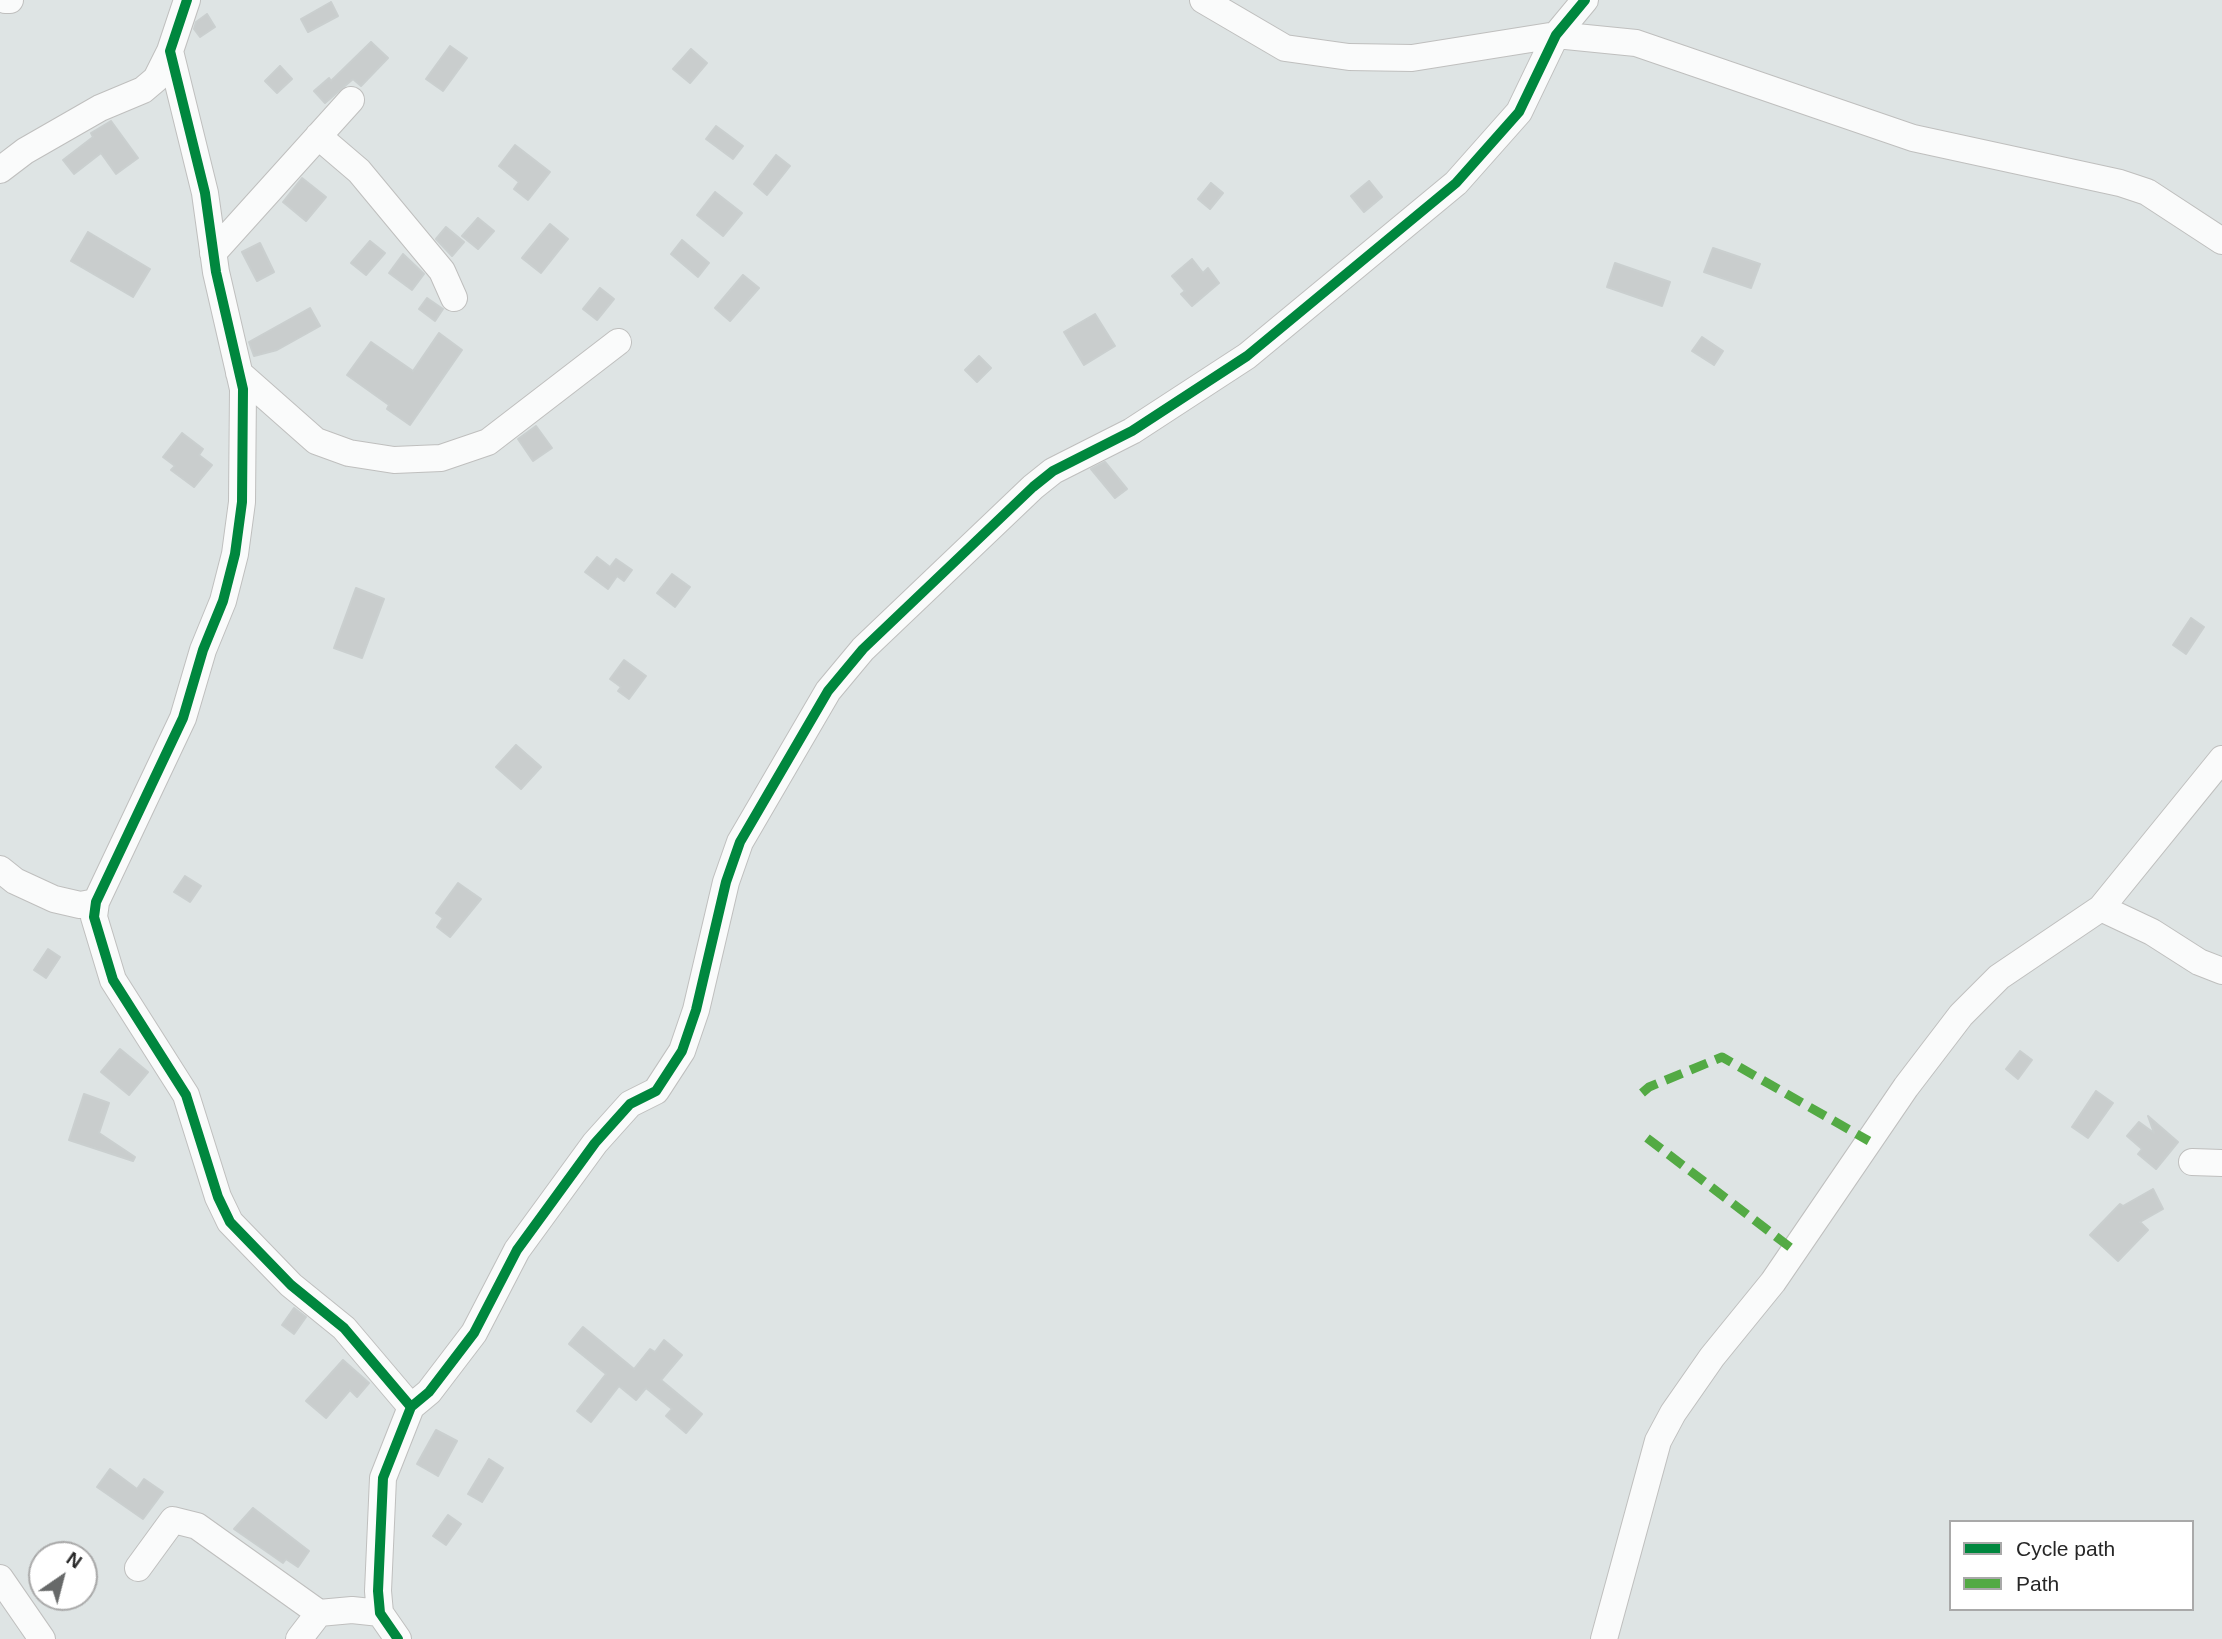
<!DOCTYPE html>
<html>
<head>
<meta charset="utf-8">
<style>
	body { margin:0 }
	#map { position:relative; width:2222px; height:1639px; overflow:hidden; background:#dee4e4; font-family:Arial,sans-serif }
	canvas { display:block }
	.legend { position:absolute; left:1949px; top:1520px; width:245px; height:91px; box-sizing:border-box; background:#fff; border:2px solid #a9a9a9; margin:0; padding:9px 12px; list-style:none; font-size:21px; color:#272727 }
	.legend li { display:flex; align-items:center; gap:14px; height:35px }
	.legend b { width:35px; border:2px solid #a9a9a9 }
	.north { position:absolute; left:28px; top:1541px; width:70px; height:70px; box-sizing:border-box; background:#fff; border:2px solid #a9a9a9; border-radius:50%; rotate:35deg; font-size:19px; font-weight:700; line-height:28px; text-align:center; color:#272727 }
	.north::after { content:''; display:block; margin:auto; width:24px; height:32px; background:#676969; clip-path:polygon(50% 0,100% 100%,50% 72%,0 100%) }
</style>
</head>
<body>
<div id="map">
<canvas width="2222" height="1639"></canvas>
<ul class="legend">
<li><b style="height:9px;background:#00873e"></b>Cycle path</li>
<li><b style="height:9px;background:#53aa44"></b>Path</li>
</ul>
<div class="north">N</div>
</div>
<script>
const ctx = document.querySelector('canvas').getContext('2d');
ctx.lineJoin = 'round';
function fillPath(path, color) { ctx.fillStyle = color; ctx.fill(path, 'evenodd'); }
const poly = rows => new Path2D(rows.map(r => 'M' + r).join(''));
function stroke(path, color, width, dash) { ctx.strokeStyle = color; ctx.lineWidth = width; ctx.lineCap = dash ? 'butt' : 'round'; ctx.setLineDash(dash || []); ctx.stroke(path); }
const building = poly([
	[331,2,338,16,308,32,301,19,331,2],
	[207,14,215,27,200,37,194,29,196,22,207,14],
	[371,42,388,58,361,86,353,79,325,103,314,91,329,78,331,81,371,42],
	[450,46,467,58,443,91,426,79,450,46],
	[691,49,707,63,690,83,673,69,691,49],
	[280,66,292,79,277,93,265,81,280,66],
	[111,121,138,158,116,174,101,153,74,174,63,160,93,137,91,133,111,121],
	[716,126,743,146,733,159,706,139,716,126],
	[515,145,550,172,528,200,514,189,519,182,499,166,515,145],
	[776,155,790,166,767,195,754,184,776,155],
	[302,178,326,197,306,221,283,202,302,178],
	[1369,181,1382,197,1364,212,1351,196,1369,181],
	[1211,183,1223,193,1210,209,1198,199,1211,183],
	[715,192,742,213,723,236,697,215,715,192],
	[478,218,494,231,478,249,462,236,478,218],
	[550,224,568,239,541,273,522,258,550,224],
	[446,227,464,242,452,256,436,239,446,227],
	[88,232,150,269,133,297,71,261,88,232],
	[682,240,709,263,698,277,671,254,682,240],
	[370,241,385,253,366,275,351,263,370,241],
	[260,243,274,272,257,281,242,252,260,243],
	[1713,248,1760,264,1751,288,1704,272,1713,248],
	[403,254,424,274,412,290,389,273,403,254],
	[1192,259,1203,273,1208,268,1219,283,1192,306,1181,294,1185,291,1172,276,1192,259],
	[1615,263,1670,282,1662,306,1607,287,1615,263],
	[743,275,759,288,730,321,715,308,743,275],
	[600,288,614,299,597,320,583,309,600,288],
	[427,298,443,309,435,321,419,309,427,298],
	[310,308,320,326,277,350,254,356,249,342,310,308],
	[1095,314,1115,346,1084,365,1064,332,1095,314],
	[439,333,462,350,410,425,387,409,389,405,347,375,371,342,413,371,439,333],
	[1702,337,1723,351,1714,365,1692,351,1702,337],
	[979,356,991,368,977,382,965,370,979,356],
	[536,426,552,448,533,461,518,439,536,426],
	[182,433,203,449,199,455,212,465,194,487,171,470,175,466,163,457,182,433],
	[1105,462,1127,489,1115,498,1091,469,1105,462],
	[597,557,610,567,616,559,632,570,624,581,617,576,608,589,585,572,597,557],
	[672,574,690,587,675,607,657,593,672,574],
	[356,588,384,599,362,658,334,648,356,588],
	[2191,618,2204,627,2186,654,2173,645,2191,618],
	[624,660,646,676,629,699,618,691,621,687,610,679,624,660],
	[516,745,541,767,521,789,496,767,516,745],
	[185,876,201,886,190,902,174,892,185,876],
	[458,883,481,899,450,937,437,927,443,918,436,913,458,883],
	[48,949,60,957,46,978,34,970,48,949],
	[120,1049,148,1072,129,1095,101,1072,120,1049],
	[2020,1051,2032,1060,2018,1079,2006,1069,2020,1051],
	[2096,1091,2113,1103,2088,1138,2072,1127,2096,1091],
	[84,1094,109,1103,99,1133,135,1157,133,1161,69,1140,84,1094],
	[2148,1116,2178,1142,2156,1169,2138,1154,2142,1149,2127,1136,2139,1122,2154,1133,2148,1116],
	[2153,1189,2163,1209,2140,1222,2148,1230,2118,1261,2090,1235,2120,1204,2123,1206,2153,1189],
	[294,1308,306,1317,294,1334,282,1325,294,1308],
	[583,1327,634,1369,650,1349,655,1352,664,1340,682,1355,661,1380,702,1414,686,1433,666,1416,672,1409,646,1388,636,1400,619,1386,591,1422,577,1411,606,1374,569,1344,583,1327],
	[343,1360,369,1383,357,1397,350,1390,326,1418,306,1401,343,1360],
	[436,1430,457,1441,438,1476,417,1464,436,1430],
	[489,1459,503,1468,482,1502,468,1494,489,1459],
	[110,1469,137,1489,144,1479,163,1492,143,1519,97,1487,110,1469],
	[253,1508,309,1551,298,1567,286,1559,283,1563,234,1529,253,1508],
	[448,1515,461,1524,446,1545,433,1536,448,1515]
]);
fillPath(building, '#c9cdcd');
stroke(building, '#cacfcf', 2);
const minor = poly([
	[5,0,10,0],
	[187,0,170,51,205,193,216,272,243,389,242,502,235,554,223,601,203,650,183,718,96,902,94,917,113,980,186,1095,218,1197,230,1222,291,1285,344,1328,411,1407,383,1478,378,1591,380,1613,398,1639],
	[1203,0,1285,48,1349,57,1412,58,1556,35,1636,43,1913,138,2120,183,2147,192,2222,241],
	[318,136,359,171,442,271,454,298],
	[0,170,25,151,100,108,143,90,156,79,170,51],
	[213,253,351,100],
	[239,373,316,441,349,453,394,460,441,458,488,442,618,342],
	[0,869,15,881,54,899,80,905,96,902],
	[2101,908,2152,932,2199,962,2222,971],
	[2192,1162,2222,1163],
	[411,1407,429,1392,474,1333,517,1250,595,1143,630,1104,656,1091,682,1051,696,1010,726,882,740,842,828,691,863,649,1033,487,1053,471,1132,431,1247,356,1456,183,1519,112,1556,35,1585,0],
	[138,1568,173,1520,197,1526,319,1613],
	[0,1578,42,1639],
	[299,1639,319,1613,352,1610,380,1613],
	[1604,1639,1658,1441,1673,1413,1712,1357,1773,1282,1906,1087,1961,1015,1999,977,2101,908,2222,759]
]);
stroke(minor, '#bfbfbe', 28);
stroke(minor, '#fafbfb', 26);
stroke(poly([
	[1642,1093,1649,1087,1722,1057,1869,1141],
	[1647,1138,1795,1251]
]), '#53aa44', 9, [18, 9]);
stroke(poly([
	[187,0,170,51,205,193,216,272,243,389,242,502,235,554,223,601,203,650,183,718,96,902,94,917,113,980,186,1095,218,1197,230,1222,291,1285,344,1328,411,1407,383,1478,378,1591,380,1613,398,1639],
	[411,1407,429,1392,474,1333,517,1250,595,1143,630,1104,656,1091,682,1051,696,1010,726,882,740,842,828,691,863,649,1033,487,1053,471,1132,431,1247,356,1456,183,1519,112,1556,35,1585,0]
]), '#00873e', 10);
</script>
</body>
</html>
